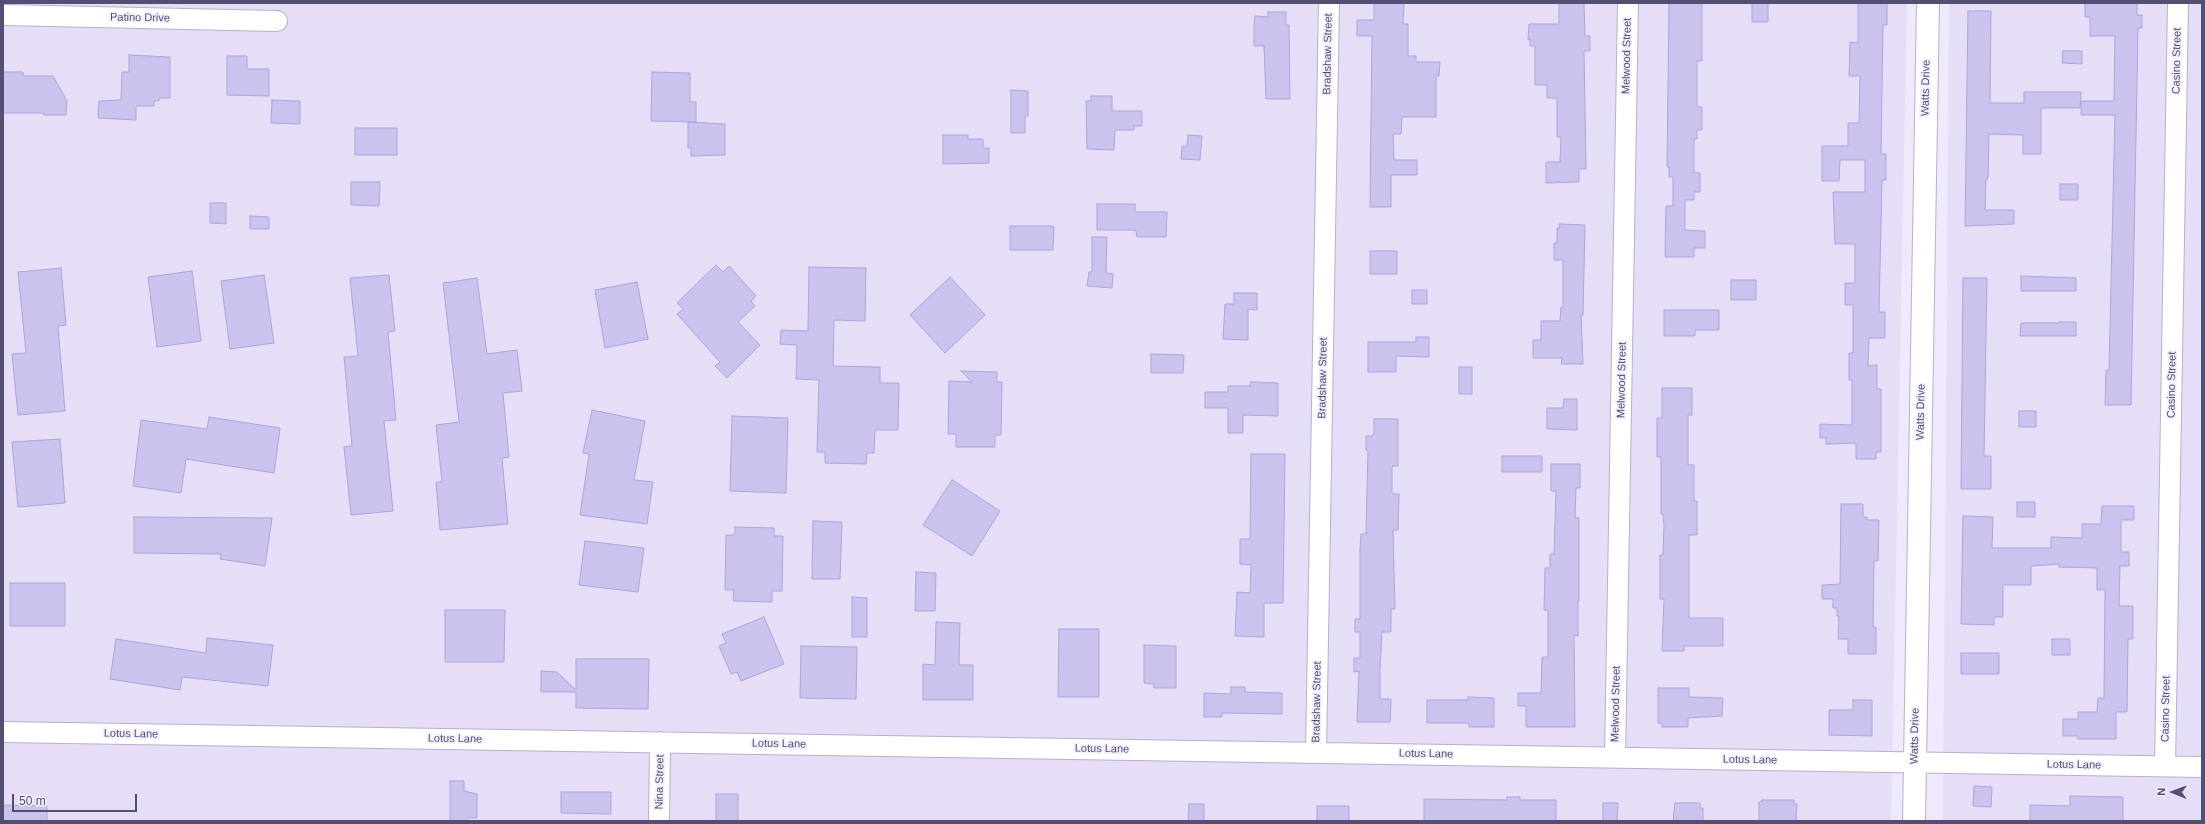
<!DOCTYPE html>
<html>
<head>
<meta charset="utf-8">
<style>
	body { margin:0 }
	#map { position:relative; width:2205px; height:824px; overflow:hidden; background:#efe9fb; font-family:Arial,sans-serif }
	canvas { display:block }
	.frame { position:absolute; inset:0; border:4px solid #534f73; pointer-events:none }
	.north { position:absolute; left:2153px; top:772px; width:40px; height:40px; -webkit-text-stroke:3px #f4effd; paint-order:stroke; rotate:271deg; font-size:11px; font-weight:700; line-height:16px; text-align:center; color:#534f73 }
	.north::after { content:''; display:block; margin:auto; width:14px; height:18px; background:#534f73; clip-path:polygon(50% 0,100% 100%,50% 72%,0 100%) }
	.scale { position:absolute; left:12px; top:794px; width:125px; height:18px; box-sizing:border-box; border:2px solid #534f73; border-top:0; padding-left:5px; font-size:12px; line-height:14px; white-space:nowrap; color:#534f73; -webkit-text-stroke:3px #f4effd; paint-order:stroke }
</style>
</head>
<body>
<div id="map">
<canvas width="2205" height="824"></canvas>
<div class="frame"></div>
<div class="north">N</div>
<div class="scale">50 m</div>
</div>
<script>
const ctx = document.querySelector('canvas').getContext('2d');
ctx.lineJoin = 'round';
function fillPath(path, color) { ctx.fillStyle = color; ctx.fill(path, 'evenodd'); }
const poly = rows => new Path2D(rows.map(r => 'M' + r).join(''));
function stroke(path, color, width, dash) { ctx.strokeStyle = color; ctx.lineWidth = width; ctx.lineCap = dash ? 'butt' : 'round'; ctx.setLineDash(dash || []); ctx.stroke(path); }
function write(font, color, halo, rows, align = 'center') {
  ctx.font = font + ' Arial,sans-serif'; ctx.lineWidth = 3.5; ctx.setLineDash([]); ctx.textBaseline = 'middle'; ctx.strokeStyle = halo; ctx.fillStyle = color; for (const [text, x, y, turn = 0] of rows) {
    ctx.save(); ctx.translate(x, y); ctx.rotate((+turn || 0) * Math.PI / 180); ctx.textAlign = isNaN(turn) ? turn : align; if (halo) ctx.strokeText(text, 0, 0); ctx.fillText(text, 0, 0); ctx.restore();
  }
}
fillPath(poly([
	[3,3,1907,3,1891,821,3,821],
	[1949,3,2202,3,2202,821,1943,821]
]), '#e6def7');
const building = poly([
	[1374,3,1404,3,1403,24,1408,24,1408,56,1416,56,1416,62,1440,62,1439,76,1436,76,1436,117,1402,117,1401,134,1393,134,1394,160,1417,160,1417,175,1391,175,1391,207,1370,207,1372,36,1357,36,1357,20,1374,20,1374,3],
	[1559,3,1584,3,1585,36,1590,36,1590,51,1584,51,1586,169,1579,169,1579,182,1546,183,1546,162,1560,162,1561,137,1557,137,1557,98,1547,98,1547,85,1535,85,1535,46,1530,46,1530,39,1528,40,1529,24,1559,24,1559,3],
	[1669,3,1702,3,1702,61,1697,61,1697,107,1702,107,1702,130,1697,130,1697,139,1694,139,1694,173,1700,173,1700,192,1694,192,1694,200,1685,200,1685,230,1705,231,1705,248,1694,248,1694,257,1665,257,1666,206,1673,206,1673,177,1669,177,1669,167,1667,167,1669,3],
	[1752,3,1768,3,1768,22,1752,22,1752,3],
	[1858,3,1887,3,1887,25,1883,25,1881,154,1886,154,1886,180,1882,180,1879,312,1885,312,1885,338,1869,338,1868,366,1877,365,1877,389,1881,389,1881,452,1876,452,1876,459,1856,459,1856,443,1826,444,1826,438,1820,438,1820,424,1852,425,1852,380,1849,380,1849,353,1853,353,1853,305,1845,305,1845,283,1855,283,1855,244,1835,244,1833,192,1865,192,1865,160,1840,160,1839,181,1822,181,1822,146,1848,146,1848,123,1859,123,1860,76,1849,76,1850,42,1858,43,1858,3],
	[2085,3,2137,3,2137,15,2142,15,2142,28,2138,28,2131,405,2105,405,2106,370,2109,370,2115,115,2081,115,2081,101,2114,101,2115,36,2090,36,2090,17,2085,17,2085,3],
	[1968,11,1991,11,1990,103,2024,103,2024,92,2081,92,2080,108,2041,108,2041,154,2023,154,2023,135,1989,134,1988,179,1986,179,1985,210,2014,210,2014,224,1965,226,1968,11],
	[1268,12,1286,12,1286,25,1289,25,1290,99,1266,99,1264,46,1254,46,1254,24,1255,16,1268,17,1268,12],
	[2063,51,2082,51,2082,64,2062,63,2063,51],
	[129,55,170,57,170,98,159,98,159,101,154,101,154,106,136,106,136,120,98,118,99,101,121,100,122,72,129,72,129,55],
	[227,56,247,56,247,69,269,69,269,96,227,95,227,56],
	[3,72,23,72,23,76,53,76,67,101,66,115,44,115,44,113,3,113,3,72],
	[652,72,690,73,690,102,696,102,696,122,651,121,652,72],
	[1011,90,1028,91,1028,116,1025,116,1025,133,1011,133,1011,90],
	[1091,96,1112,96,1112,111,1142,111,1142,126,1134,126,1134,130,1115,130,1114,150,1087,149,1086,101,1091,101,1091,96],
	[272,100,300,101,300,124,271,123,272,100],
	[688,122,725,124,725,155,691,156,691,148,688,148,688,122],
	[355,128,397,128,397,155,355,155,355,128],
	[943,135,968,135,968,139,983,139,983,148,989,148,989,163,943,164,943,135],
	[1188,135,1202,136,1200,160,1181,159,1182,146,1187,146,1188,135],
	[351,182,380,182,379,206,351,205,351,182],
	[2060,184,2078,184,2078,200,2060,200,2060,184],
	[210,203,226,203,226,224,210,223,210,203],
	[1097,204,1135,204,1135,212,1167,212,1166,237,1137,237,1136,231,1131,230,1097,230,1097,204],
	[250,216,269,217,269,229,250,229,250,216],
	[1559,224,1585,225,1583,315,1581,315,1583,364,1561,364,1562,358,1533,358,1533,340,1541,340,1541,321,1560,321,1561,307,1563,307,1563,260,1554,260,1554,243,1557,243,1557,228,1560,228,1559,224],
	[1010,226,1054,226,1053,250,1010,250,1010,226],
	[1092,237,1107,237,1106,273,1113,274,1112,288,1087,286,1089,272,1092,272,1092,237],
	[1370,251,1397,251,1397,274,1370,274,1370,251],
	[716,265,723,272,729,266,756,296,751,301,755,306,738,322,760,345,727,378,715,366,720,362,677,314,683,309,677,303,716,265],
	[809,267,866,268,865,321,834,320,833,366,880,367,880,383,899,383,898,430,875,430,874,453,867,453,866,464,825,463,825,452,817,452,819,380,796,379,797,345,780,344,781,330,808,331,809,267],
	[61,268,66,325,58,326,65,411,18,415,12,354,26,353,18,272,61,268],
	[192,271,201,341,157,347,148,277,192,271],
	[264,275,274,343,230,349,221,281,264,275],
	[389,275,395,331,388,332,396,420,384,421,393,511,351,515,344,447,352,446,344,357,358,356,350,278,389,275],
	[2021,276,2076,278,2076,291,2021,291,2021,276],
	[950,277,985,315,945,353,910,315,950,277],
	[477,278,487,354,517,350,522,391,503,393,509,457,502,458,508,524,440,530,436,482,442,482,436,425,459,422,443,283,477,278],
	[1963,278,1987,278,1984,456,1991,456,1991,489,1961,489,1963,278],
	[1731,280,1756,280,1756,300,1731,300,1731,280],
	[637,282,648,339,605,348,595,290,637,282],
	[1412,290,1427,290,1427,304,1412,304,1412,290],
	[1234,293,1257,293,1257,310,1248,309,1248,340,1223,339,1225,304,1234,304,1234,293],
	[1664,310,1719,310,1719,330,1695,330,1695,336,1664,336,1664,310],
	[2059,322,2076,322,2076,336,2020,336,2021,323,2058,323,2059,322],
	[1416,337,1429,337,1429,357,1396,356,1396,372,1368,372,1368,342,1416,342,1416,337],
	[1151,354,1184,355,1183,373,1151,373,1151,354],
	[1459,367,1472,367,1472,394,1459,394,1459,367],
	[961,371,997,372,997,382,1002,382,1001,435,995,435,995,447,956,447,956,434,948,434,949,381,972,382,961,371],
	[1251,382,1278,383,1278,416,1243,415,1243,433,1228,433,1228,408,1205,408,1205,392,1228,392,1228,386,1250,386,1251,382],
	[1662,388,1692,388,1692,415,1688,415,1688,465,1694,465,1694,501,1697,501,1697,535,1689,535,1689,618,1723,618,1723,646,1684,646,1684,651,1662,651,1664,599,1660,599,1660,555,1663,555,1664,524,1663,514,1661,514,1661,457,1657,457,1657,418,1662,418,1662,388],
	[1564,399,1577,399,1577,430,1547,429,1547,408,1563,408,1564,399],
	[592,410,645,421,634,480,653,482,647,524,580,515,589,454,583,453,592,410],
	[2019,411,2036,411,2036,427,2019,427,2019,411],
	[732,416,788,418,786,493,730,491,732,416],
	[209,417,280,428,274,473,186,459,181,493,133,486,141,420,207,429,209,417],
	[1374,419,1398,419,1398,466,1392,466,1392,494,1399,494,1398,530,1393,530,1395,609,1391,609,1391,632,1382,632,1380,670,1380,699,1391,699,1390,722,1357,722,1359,671,1354,672,1354,658,1360,658,1360,632,1355,632,1355,619,1360,619,1360,548,1361,534,1366,534,1368,450,1366,450,1366,436,1372,436,1374,433,1374,419],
	[60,439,65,503,18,507,12,442,60,439],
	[1251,454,1285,454,1283,603,1264,603,1264,637,1235,636,1237,592,1250,593,1251,565,1240,564,1240,539,1250,539,1251,454],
	[1502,456,1542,456,1542,472,1502,472,1502,456],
	[1551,464,1580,464,1580,488,1576,488,1575,518,1579,518,1579,601,1578,601,1578,636,1574,635,1575,727,1526,727,1526,706,1518,706,1518,693,1541,693,1542,657,1548,657,1548,610,1544,610,1545,568,1550,568,1550,554,1554,554,1556,491,1551,491,1551,464],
	[952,480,1000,511,972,556,923,525,952,480],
	[2017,502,2035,502,2035,517,2017,517,2017,502],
	[1841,504,1863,504,1863,517,1867,517,1867,520,1879,520,1878,561,1874,561,1873,627,1876,627,1876,654,1848,654,1848,639,1838,639,1839,616,1837,616,1837,608,1833,608,1833,599,1822,599,1822,585,1840,584,1841,504],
	[2102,506,2134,506,2134,520,2121,520,2121,552,2129,552,2129,566,2120,566,2119,606,2133,606,2133,639,2128,639,2127,712,2116,712,2116,739,2078,739,2078,736,2063,736,2063,719,2078,719,2078,712,2097,712,2098,698,2104,698,2105,590,2097,590,2097,568,2059,567,2059,564,2031,566,2031,585,2003,585,2003,617,1994,617,1994,625,1961,624,1963,516,1993,517,1992,548,2051,548,2051,537,2082,538,2082,524,2101,524,2102,506],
	[134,517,272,518,265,566,220,559,221,554,134,553,134,517],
	[813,521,842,522,840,579,812,579,813,521],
	[735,527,774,528,774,536,783,536,782,591,772,591,772,602,733,601,734,590,725,590,726,535,735,535,735,527],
	[585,541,644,548,638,592,579,585,585,541],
	[916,572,936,573,935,611,915,611,916,572],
	[10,583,65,583,65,626,10,626,10,583],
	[852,597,867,598,867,637,852,637,852,597],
	[445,610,505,610,504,662,445,662,445,610],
	[764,617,784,664,741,681,737,672,731,674,719,646,726,643,722,634,764,617],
	[936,622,960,623,959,665,973,665,973,700,923,700,923,664,935,665,936,622],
	[1059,629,1099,629,1099,697,1058,697,1059,629],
	[207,638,273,645,268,686,182,677,180,690,110,679,116,639,206,653,207,638],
	[2052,639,2070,639,2070,655,2052,655,2052,639],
	[1144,645,1176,646,1176,688,1154,688,1154,684,1144,683,1144,645],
	[801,646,857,647,856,699,800,698,801,646],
	[1961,653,1999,653,1999,674,1961,674,1961,653],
	[576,659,649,659,648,709,576,708,576,692,541,692,541,671,557,672,576,690,576,659],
	[1231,687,1245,687,1245,692,1282,693,1282,714,1222,713,1222,717,1204,717,1204,693,1231,694,1231,687],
	[1658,688,1689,688,1689,697,1723,698,1722,716,1688,718,1688,727,1662,727,1662,723,1658,723,1658,688],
	[1468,697,1494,698,1494,727,1469,727,1469,723,1427,723,1427,700,1468,700,1468,697],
	[1853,700,1872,700,1872,736,1829,735,1829,710,1853,710,1853,700],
	[450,781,464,781,464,791,477,794,477,818,468,818,468,821,450,821,450,781],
	[1974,786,1992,787,1991,807,1973,806,1974,786],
	[561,792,611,792,611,814,561,813,561,792],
	[716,794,738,794,738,821,716,821,716,794],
	[2070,796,2123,797,2123,821,2030,821,2030,805,2070,806,2070,796],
	[1507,797,1520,797,1520,800,1556,800,1556,821,1424,821,1424,799,1507,800,1507,797],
	[1762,800,1794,800,1794,804,1797,804,1796,821,1759,821,1759,802,1762,802,1762,800],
	[1603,803,1618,803,1617,821,1603,821,1603,803],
	[1675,803,1700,803,1700,808,1703,808,1703,821,1673,821,1675,803],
	[1189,804,1204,804,1204,821,1188,821,1189,804],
	[3,805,47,806,47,821,3,821,3,805],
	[1317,806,1349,806,1349,821,1317,821,1317,806]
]);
fillPath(building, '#c9c3ee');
stroke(building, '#aca5df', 1);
const street = poly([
	[3,15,277,21],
	[3,732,2202,767],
	[1316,753,1329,3],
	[1615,757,1628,3],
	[2165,766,2178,3],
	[659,821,660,742]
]);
const secondary = poly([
	[1914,821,1928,3]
]);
stroke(street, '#b5b0cc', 22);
stroke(secondary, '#b6b0d0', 24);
stroke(street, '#fff', 20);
stroke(secondary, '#fff', 22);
write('11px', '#534f73', '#f4effd', [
	["Patino Drive",140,18,1],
	["Bradshaw Street",1328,54,-89],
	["Melwood Street",1627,56,-89],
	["Casino Street",2177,61,-89],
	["Watts Drive",1926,88,-89],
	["Bradshaw Street",1323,378,-89],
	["Melwood Street",1622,380,-89],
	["Casino Street",2172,385,-89],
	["Watts Drive",1921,412,-89],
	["Bradshaw Street",1317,702,-89],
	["Melwood Street",1616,704,-89],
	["Casino Street",2166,709,-89],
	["Lotus Lane",131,734,1],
	["Watts Drive",1915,736,-89],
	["Lotus Lane",455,739,1],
	["Lotus Lane",779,744,1],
	["Lotus Lane",1102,749,1],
	["Lotus Lane",1426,754,1],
	["Lotus Lane",1750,760,1],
	["Lotus Lane",2074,765,1],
	["Nina Street",660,782,-89]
]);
</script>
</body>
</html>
